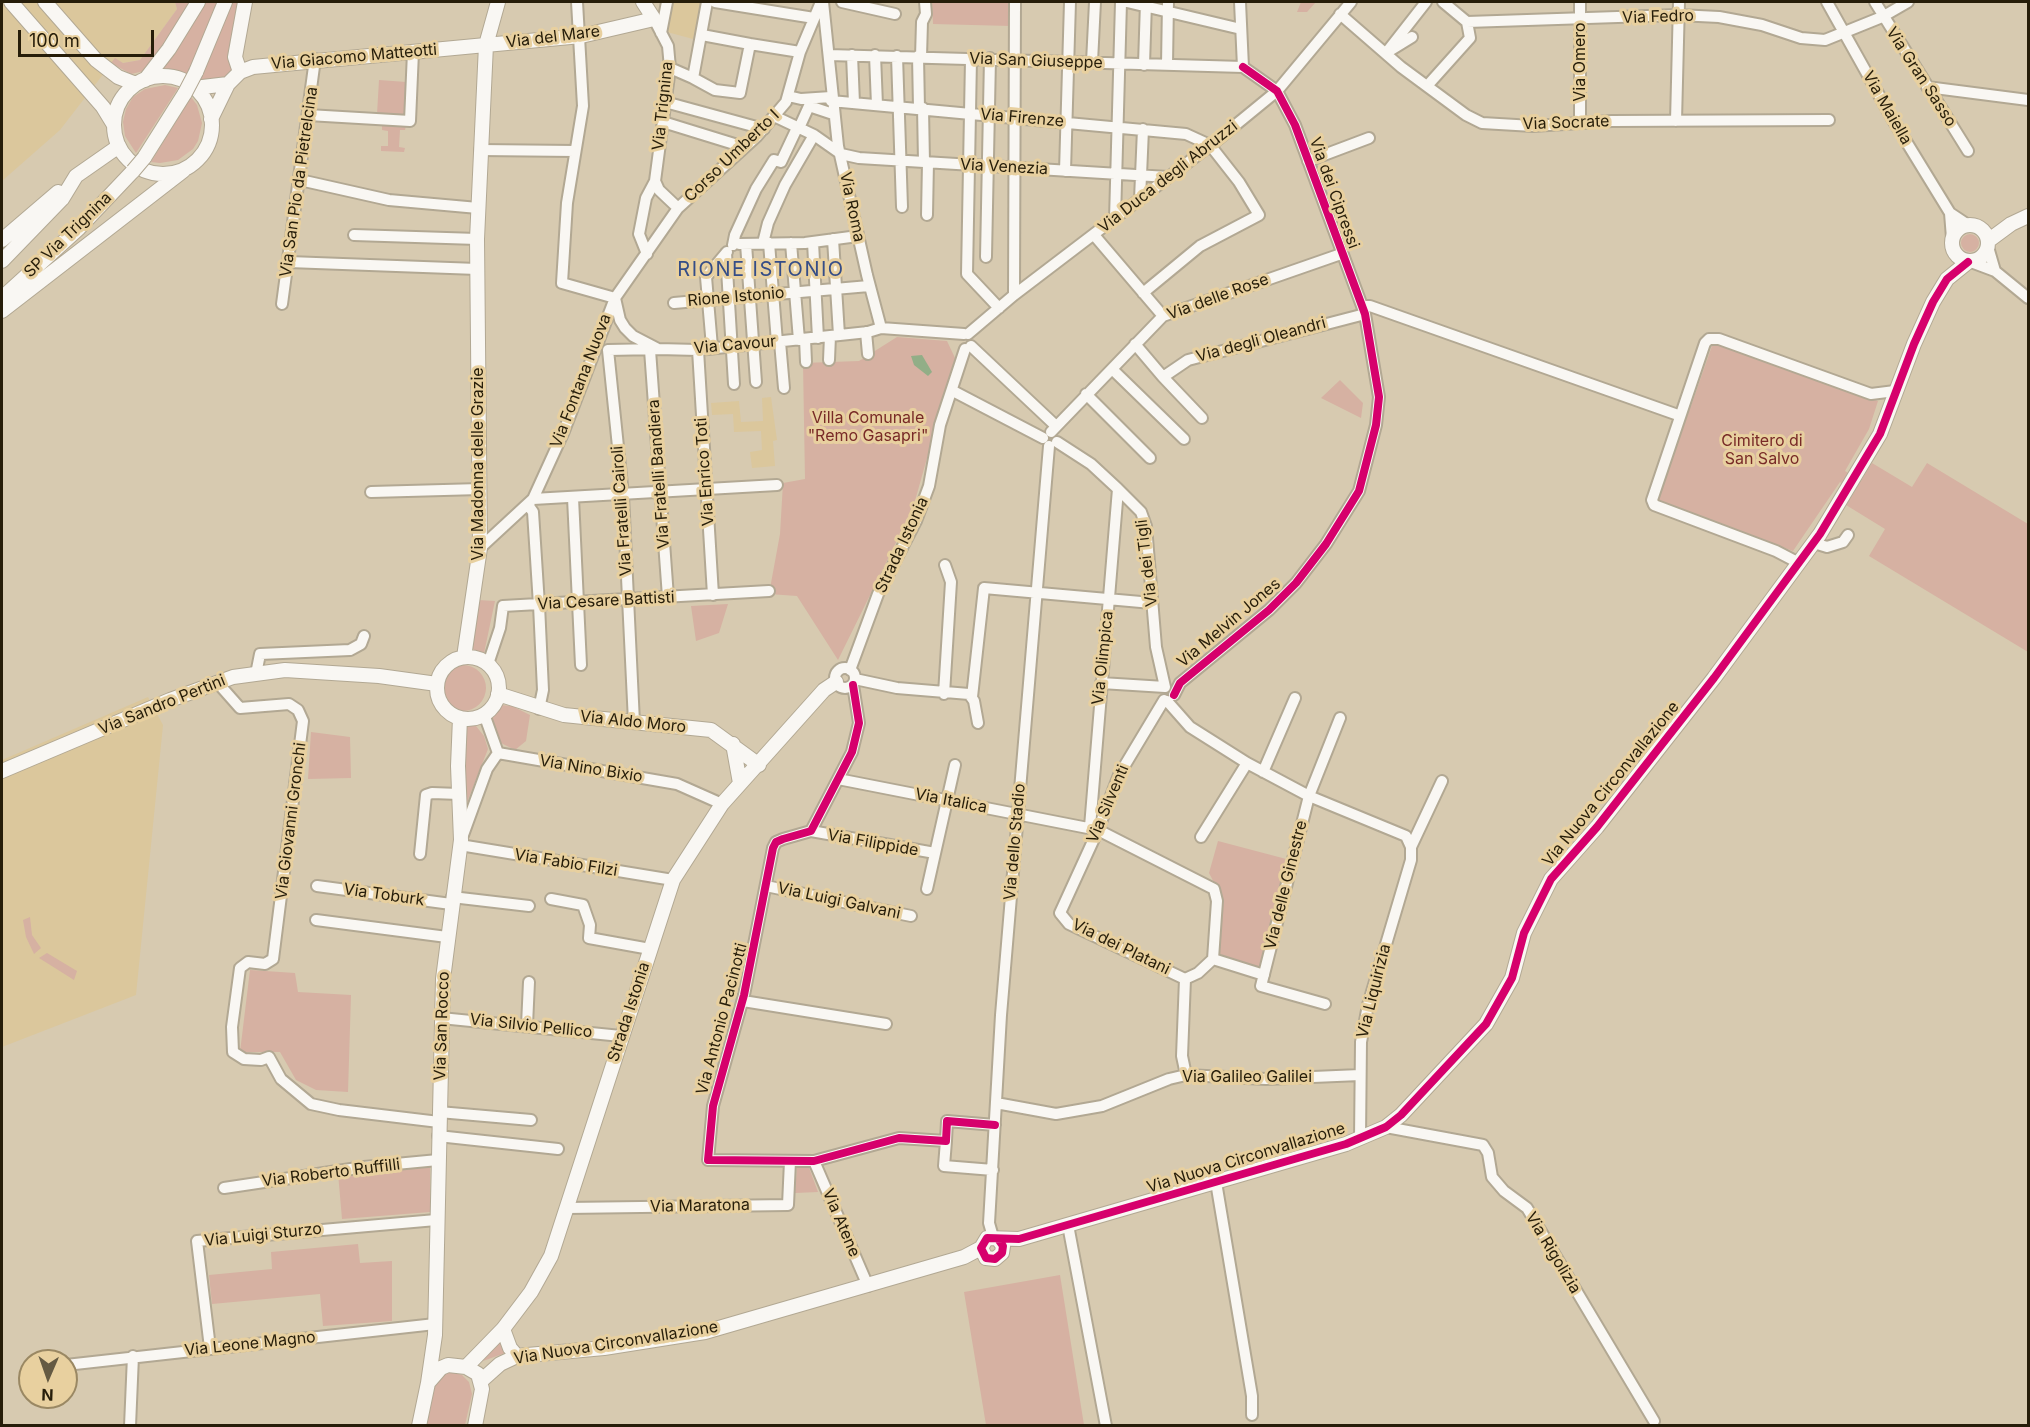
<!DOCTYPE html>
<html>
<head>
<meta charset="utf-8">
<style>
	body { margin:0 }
	#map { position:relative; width:2030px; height:1427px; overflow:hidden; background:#d7cab0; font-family:Inter,sans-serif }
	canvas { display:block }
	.frame { position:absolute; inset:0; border:3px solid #261d09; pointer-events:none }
	.north { position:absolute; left:18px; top:1349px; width:60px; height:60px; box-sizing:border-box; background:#e8d09f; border:2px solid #9a8863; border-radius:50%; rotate:182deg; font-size:16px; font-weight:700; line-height:24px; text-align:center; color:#261d09 }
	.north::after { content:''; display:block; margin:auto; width:21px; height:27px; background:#645a43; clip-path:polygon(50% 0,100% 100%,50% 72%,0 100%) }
	.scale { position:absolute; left:18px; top:30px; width:136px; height:27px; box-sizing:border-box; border:3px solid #261d09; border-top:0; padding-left:8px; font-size:18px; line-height:21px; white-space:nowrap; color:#261d09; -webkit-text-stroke:4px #e8d09f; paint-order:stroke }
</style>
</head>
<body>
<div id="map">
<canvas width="2030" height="1427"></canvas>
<div class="frame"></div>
<div class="north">N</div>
<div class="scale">100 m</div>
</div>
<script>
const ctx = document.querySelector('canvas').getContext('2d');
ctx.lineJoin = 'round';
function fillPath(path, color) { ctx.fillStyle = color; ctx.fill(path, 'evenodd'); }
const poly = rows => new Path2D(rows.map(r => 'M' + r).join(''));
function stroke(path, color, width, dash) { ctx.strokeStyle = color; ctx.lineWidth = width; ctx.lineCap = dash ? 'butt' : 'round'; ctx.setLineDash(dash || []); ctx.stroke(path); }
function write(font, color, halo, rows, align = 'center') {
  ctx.font = font + ' Inter,sans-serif'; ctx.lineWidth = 6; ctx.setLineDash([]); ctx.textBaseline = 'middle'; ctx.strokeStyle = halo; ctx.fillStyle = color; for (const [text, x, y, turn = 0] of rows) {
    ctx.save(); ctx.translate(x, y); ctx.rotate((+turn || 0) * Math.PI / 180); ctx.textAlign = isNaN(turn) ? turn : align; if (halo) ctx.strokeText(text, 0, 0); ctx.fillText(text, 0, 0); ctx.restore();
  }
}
fillPath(poly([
	[2,2,175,2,177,9,140,60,123,63,115,59,60,130,2,181],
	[672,2,702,3,693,39,667,32],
	[771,397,777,440,773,441,775,466,752,468,750,452,762,450,761,431,734,432,733,414,712,415,711,403,739,401,741,422,763,421,762,398],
	[148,697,163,725,136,995,2,1047,2,760]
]), '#dbc79c');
fillPath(poly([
	[175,2,243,2,231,70,222,81,200,84,185,76,171,73,144,71,131,74,111,63,115,58,123,63,140,60,177,9],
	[932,2,1012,2,1012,26,933,24],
	[1301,2,1316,2,1307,12,1297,12],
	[379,80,406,82,404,116,377,114],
	[165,85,178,88,136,153,125,136,123,122,126,109,133,97,145,89],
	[191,97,197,105,202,123,198,141,193,149,178,160,160,163,151,162],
	[382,125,406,126,405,130,400,130,399,147,405,148,404,152,381,151,381,146,388,146,388,131,382,130],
	'1961 243a9 9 0 1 1 18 0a9 9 0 1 1-18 0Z',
	[897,337,947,341,955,358,913,508,838,660,797,596,769,594,780,534,783,483,805,479,803,363,859,361],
	[1713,343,1878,401,1869,429,1845,471,1861,481,1872,463,1912,487,1927,463,2028,524,2028,652,1869,556,1885,529,1846,505,1855,491,1840,482,1793,551,1656,502,1679,439,1684,404,1691,406],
	[1340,380,1363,403,1361,418,1321,398],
	[478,600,495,601,483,658,471,647],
	[728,604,719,633,696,641,691,606],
	'440 688a23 23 0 1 1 46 0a23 23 0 1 1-46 0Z',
	[500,705,512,706,530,715,526,741,515,750,501,743,493,727,493,713],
	[466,726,476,726,484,736,488,749,464,810,462,735],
	[311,732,350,737,351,778,308,779],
	[1218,841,1290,860,1261,969,1216,957,1221,896,1209,873],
	[30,917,32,935,41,948,34,954,26,937,23,920],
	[47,953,77,971,74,980,39,958],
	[250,970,295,973,298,992,351,995,348,1092,316,1090,296,1080,280,1052,240,1052],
	[808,1165,818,1192,795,1193,797,1166],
	[430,1166,430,1212,342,1219,338,1173],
	[358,1244,360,1263,392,1261,392,1321,323,1326,320,1294,212,1304,209,1275,272,1269,271,1252],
	[1060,1275,1084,1425,986,1425,964,1292],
	[500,1337,508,1352,483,1361],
	[451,1372,462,1375,469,1382,472,1394,465,1425,427,1426,435,1384,441,1376]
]), '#d6b1a2');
fillPath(poly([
	[922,355,932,372,928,376,914,365,911,356]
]), '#92ae87');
const street = poly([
	[577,2,583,106,567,203,562,283,615,298,620,320,625,328,633,336,658,349,698,350,868,332,881,328,964,334],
	[715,2,814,18],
	[823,2,838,146,867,275,881,328],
	[842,2,895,14],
	[1127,2,1241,29],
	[1240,2,1243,67],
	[1443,2,1467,22],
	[1580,2,1580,123],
	[1827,2,1893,120,1950,213,1968,225],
	[1875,2,1968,151],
	[1340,14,1401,67,1466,115,1482,123,1533,126,1612,121,1829,120],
	[654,19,668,46,670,68,655,181,659,190,678,208],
	[1467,22,1678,15,1719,17,1762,25,1801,38,1825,40,1882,17,1908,2],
	[661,33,667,2],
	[702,35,750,44,740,93,715,90,693,78,707,2],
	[1412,37,1386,53,1426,2],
	[750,44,800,52],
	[829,55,1243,67],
	[852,55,854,103],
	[875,55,877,105],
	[897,56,902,207],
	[918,56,919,108],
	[921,57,922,22,926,14,925,2],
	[971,59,967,274,999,308],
	[1092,62,1095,2],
	[1144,65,1146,2],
	[1167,65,1168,2],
	[670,68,693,78],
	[1427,86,1470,38,1467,22],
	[1927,87,2028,100],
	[788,96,801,99,831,97],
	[831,101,1186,134,1210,145,1239,182,1259,215,1200,246,1143,293],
	[665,102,764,129],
	[923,108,924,162],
	[308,115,410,121,413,52],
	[776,117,814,135,841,154,859,158,1168,177],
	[1676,121,1679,2],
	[663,122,744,147],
	[799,128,809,106,833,114],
	[480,150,575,151],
	[1308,161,1369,138],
	[1065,171,1070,2],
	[300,180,389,200,478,208],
	[1140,199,1143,129],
	[1950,213,1952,238],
	[927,215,928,162],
	[1115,219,1121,2],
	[354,235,477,239],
	[1094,235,1163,316],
	[833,239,839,335],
	[813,242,818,338],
	[763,243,768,223,785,185,814,135],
	[769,243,777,342],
	[791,243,799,340],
	[739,244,805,243,858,236],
	[746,244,756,382],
	[733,245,735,235,756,189,774,160,781,162,797,128],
	[1988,247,1995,271],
	[726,253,734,384],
	[647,254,639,234,646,198,655,181],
	[986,257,990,58],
	[289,262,477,269],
	[1971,262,1995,271,2028,298],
	[1014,295,1015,2],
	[674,303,869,286],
	[282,304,315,59],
	[1362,306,1370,306,1678,415],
	[866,332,868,354],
	[968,334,1014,295,1216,141,1277,91,1351,2],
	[805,339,806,362],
	[780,342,784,388],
	[1135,344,1163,377,1188,360,1365,314],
	[971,346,1056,426],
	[712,347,706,277,727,252],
	[650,350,668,597],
	[698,350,713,595],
	[829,360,830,336],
	[1112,369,1184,439],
	[1163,377,1202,418],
	[953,391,1043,438],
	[1086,394,1150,458],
	[1051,432,1163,316,1341,254],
	[1057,442,1091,464,1118,489,1141,512,1146,526,1156,647,1165,687,1101,683],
	[371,492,480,489],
	[573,498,581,665],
	[533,499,777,485],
	[528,505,533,512,539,605,543,690,539,709],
	[1814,543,1827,547,1843,542,1848,535],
	[480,548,533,499,564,431,615,298,678,208,757,136,786,102,800,52,821,2],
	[1799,563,1776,551,1654,505,1652,500,1705,343,1709,339,1719,339,1871,394,1895,391],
	[488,664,500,628,503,606,769,591],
	'835 678a10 10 0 1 1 20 0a10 10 0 1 1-20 0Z',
	[850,670,878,594,916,521,929,486,940,425,965,349],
	[256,674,260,654,350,650,361,644,364,636],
	[855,679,897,688,969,694,974,701,978,723],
	[217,682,240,708,289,704,298,710,303,721,273,959,265,964,248,962,240,968,232,1027,233,1052,244,1059,261,1060,269,1057,281,1079,311,1104,339,1110,439,1122],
	[853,685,859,723,852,752,811,831,783,839,776,842,773,848,744,995,713,1106,708,1160,814,1161,899,1138,946,1141,947,1121,995,1125],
	[944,694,951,582,945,565],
	[1174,695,1180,683,1269,610,1296,583,1326,544,1359,491,1376,425,1379,397,1365,314,1295,125,1277,91,1243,67],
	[972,697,984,588,1152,603],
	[1164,700,1119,775,1098,830,1060,913,1069,924,1185,979,1198,973,1213,959],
	[1167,701,1190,727,1247,763,1309,796,1406,836,1411,847,1411,860,1368,1005,1361,1042,1360,1138],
	[484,714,498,753,677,784,722,804],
	[634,722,623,495,608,350,658,349],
	[1263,772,1295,698],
	[838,779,1098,830,1214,889,1217,901,1213,959],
	[1090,827,1118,489],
	[811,831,935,853],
	[463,835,487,769,498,753],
	[1201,837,1247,763],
	[460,845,673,880],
	[1411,847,1442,781],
	[420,854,426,795,432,793,459,794],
	[317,886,451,904],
	[766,886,911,916],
	[927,889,955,765],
	[452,897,529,906],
	[551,899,583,905,590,925,589,938,650,949],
	[316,920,447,937],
	[1213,959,1264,975],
	[1185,979,1182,1056,1186,1075],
	[743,1001,886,1024],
	[1325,1004,1261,986,1309,796,1340,718],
	[441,1018,621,1036],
	[527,1025,529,982],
	[996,1103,1056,1114,1102,1106,1169,1079,1186,1075,1266,1079,1360,1075],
	[439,1112,531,1120],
	[1386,1127,1483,1145,1488,1153,1492,1177,1504,1191,1527,1208,1654,1421],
	[438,1136,558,1149],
	[946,1141,944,1166,993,1170],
	[814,1161,868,1286],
	[1216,1182,1252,1396,1252,1415],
	[224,1188,364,1167,438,1160],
	[567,1208,788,1205,790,1161],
	[1068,1225,1106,1426],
	[993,1237,989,1223,1001,1015,1049,446],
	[210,1348,197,1241,436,1220],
	[66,1365,435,1324],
	[130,1426,133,1356]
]);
const secondary = poly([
	[11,2,103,107,114,125],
	[45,2,96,60,118,77,136,84],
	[196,72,225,2],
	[240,72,235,57,245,2],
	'114 125a49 49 0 1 1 98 0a49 49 0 1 1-98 0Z',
	[145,80,169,49,198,2],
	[194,88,228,84],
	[211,119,228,84,240,72,253,67,581,36,654,19,643,2],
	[144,158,185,93],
	'1952 243a18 18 0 1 1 36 0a18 18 0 1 1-36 0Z',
	[2,240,58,192],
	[1988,241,2011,224,2028,216],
	[2,261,62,199,76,176,119,146],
	[2,298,79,228,133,171],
	[2,311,183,171],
	'437 688a31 31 0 1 1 62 0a31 31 0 1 1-62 0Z',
	[464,657,480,548,477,239,486,45,498,2],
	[498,694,564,715,711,730,759,765],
	[733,744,740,783],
	[2,771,170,700,233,677,285,670,379,676,437,684],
	[998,1239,1003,1246,1002,1253,995,1259,986,1258,981,1248,987,1238,1019,1239,1346,1144,1386,1127,1401,1115,1486,1024,1512,978,1524,933,1551,879,1597,827,1714,678,1820,534,1880,434,1914,344,1933,302,1947,279,1968,262],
	[503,1329,510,1348,517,1356],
	[466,1367,503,1329,531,1292,551,1256,673,880,722,804,824,690,836,682],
	[481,1381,500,1364,517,1356,604,1348,705,1332,964,1257,981,1248],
	[428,1383,435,1335,443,979,461,840,458,766,460,718],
	[419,1426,428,1383,441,1368,448,1365,466,1367,478,1374,482,1389,475,1426]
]);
stroke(street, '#b2a893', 14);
stroke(secondary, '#b2a893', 16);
stroke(street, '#f9f7f3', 10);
stroke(secondary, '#f9f7f3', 14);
const secondaryBridge = poly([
	[185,93,196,72],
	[133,171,144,158]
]);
stroke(secondaryBridge, '#b2a893', 16, []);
stroke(secondaryBridge, '#f9f7f3', 14);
stroke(poly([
	[853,685,859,723,852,752,811,831,783,839,776,842,773,848,744,995,713,1106,708,1160,814,1161,899,1138,946,1141,947,1121,995,1125],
	[1174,695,1180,683,1269,610,1296,583,1326,544,1359,491,1376,425,1379,397,1365,314,1295,125,1277,91,1243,67],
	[998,1239,1003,1246,1002,1253,995,1259,986,1258,981,1248,987,1238,1019,1239,1346,1144,1386,1127,1401,1115,1486,1024,1512,978,1524,933,1551,879,1597,827,1714,678,1820,534,1880,434,1914,344,1933,302,1947,279,1968,262]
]), '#d6006c', 8);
write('16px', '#261d09', '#e8d09f', [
	["Via Fedro",1658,17,-2],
	["Via del Mare",553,37,-7],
	["Via Giacomo Matteotti",354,57,-5],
	["Via San Giuseppe",1036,61,2],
	["Via Omero",1580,62,-90],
	["Via Gran Sasso",1921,77,57],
	["Via Trignina",663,106,-84],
	["Via Maiella",1887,108,60],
	["Via Firenze",1022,118,5],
	["Via Socrate",1566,123,-2],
	["Corso Umberto I",732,156,-44],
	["Via Venezia",1004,167,3],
	["Via Duca degli Abruzzi",1168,177,-38],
	["Via San Pio da Pietrelcina",299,182,-82],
	["Via dei Cipressi",1334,193,70],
	["Via Roma",852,207,78],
	["SP Via Trignina",68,235,-44],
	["Rione Istonio",736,297,-5],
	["Via delle Rose",1218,297,-20],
	["Via degli Oleandri",1261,340,-15],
	["Via Cavour",735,345,-5],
	["Via Fontana Nuova",581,381,-69],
	["Via Madonna delle Grazie",478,464,-90],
	["Via Enrico Toti",705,472,-94],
	["Via Fratelli Bandiera",659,474,-94],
	["Via Fratelli Cairoli",622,511,-94],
	["Strada Istonia",902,545,-65],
	["Via dei Tigli",1147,563,-97],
	["Via Cesare Battisti",606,601,-3],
	["Via Melvin Jones",1229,623,-40],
	["Via Olimpica",1103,658,-84],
	["Via Sandro Pertini",162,705,-22],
	["Via Aldo Moro",633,722,6],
	["Via Nino Bixio",591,769,9],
	["Via Nuova Circonvallazione",1611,784,-51],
	["Via Italica",951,801,11],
	["Via Silventi",1108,804,-67],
	["Via Giovanni Gronchi",291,821,-83],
	["Via dello Stadio",1015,842,-85],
	["Via Filippide",873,843,10],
	["Via Fabio Filzi",566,863,9],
	["Via delle Ginestre",1286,885,-76],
	["Via Toburk",384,895,8],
	["Via Luigi Galvani",839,901,12],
	["Via dei Platani",1121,947,26],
	["Via Liquirizia",1374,991,-76],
	["Strada Istonia",629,1012,-72],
	["Via Antonio Pacinotti",722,1019,-75],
	["Via San Rocco",442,1026,-88],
	["Via Silvio Pellico",531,1026,6],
	["Via Galileo Galilei",1247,1077],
	["Via Nuova Circonvallazione",1246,1158,-17],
	["Via Roberto Ruffilli",331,1173,-7],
	["Via Maratona",700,1206,-1],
	["Via Atene",841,1223,67],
	["Via Luigi Sturzo",263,1235,-6],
	["Via Rigolizia",1553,1253,59],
	["Via Nuova Circonvallazione",616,1343,-9],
	["Via Leone Magno",250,1344,-6]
]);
write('16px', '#782a27', '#e8d09f', [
	["Villa Comunale",868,418],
	["\"Remo Gasapri\"",868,436],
	["Cimitero di",1762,441],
	["San Salvo",1762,459]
]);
ctx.letterSpacing = '1.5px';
write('20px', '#354d87', '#e8d09f', [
	["RIONE ISTONIO",761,270]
]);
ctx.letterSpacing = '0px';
</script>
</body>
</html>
